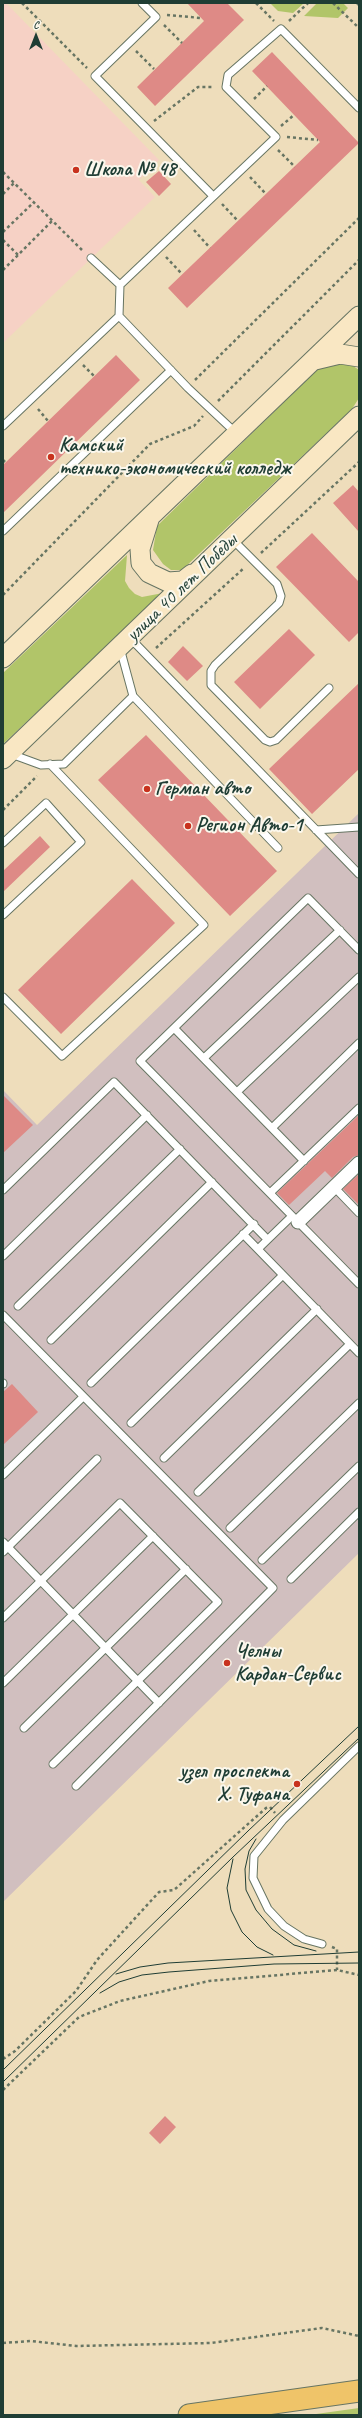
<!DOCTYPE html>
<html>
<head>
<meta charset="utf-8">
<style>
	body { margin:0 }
	#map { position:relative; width:362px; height:2418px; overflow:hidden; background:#edb; font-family:Caveat,sans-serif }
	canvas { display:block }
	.frame { position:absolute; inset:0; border:4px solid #1f3d34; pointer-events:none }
	.north { position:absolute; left:16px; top:16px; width:40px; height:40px; -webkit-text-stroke:3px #fbf7ec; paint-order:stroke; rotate:0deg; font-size:11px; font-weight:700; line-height:16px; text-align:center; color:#1f3d34 }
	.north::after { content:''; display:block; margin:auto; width:14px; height:18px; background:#1f3d34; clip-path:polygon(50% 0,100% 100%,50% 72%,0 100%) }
</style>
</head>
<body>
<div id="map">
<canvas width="362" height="2418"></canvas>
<div class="frame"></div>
<div class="north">С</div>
</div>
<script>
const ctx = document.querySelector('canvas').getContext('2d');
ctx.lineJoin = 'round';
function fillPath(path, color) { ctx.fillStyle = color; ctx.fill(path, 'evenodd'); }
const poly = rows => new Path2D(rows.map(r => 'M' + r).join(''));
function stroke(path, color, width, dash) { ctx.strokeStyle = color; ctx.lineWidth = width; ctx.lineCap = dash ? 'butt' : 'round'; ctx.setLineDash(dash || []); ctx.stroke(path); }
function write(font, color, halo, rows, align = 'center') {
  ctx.font = font + ' Caveat,sans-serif'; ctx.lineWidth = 4; ctx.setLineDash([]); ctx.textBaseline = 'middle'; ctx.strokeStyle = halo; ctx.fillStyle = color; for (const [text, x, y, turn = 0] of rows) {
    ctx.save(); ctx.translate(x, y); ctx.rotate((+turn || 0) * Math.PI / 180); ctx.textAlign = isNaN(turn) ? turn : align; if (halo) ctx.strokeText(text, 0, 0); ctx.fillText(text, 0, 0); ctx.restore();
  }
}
fillPath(poly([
	[3,3,6,3,159,160,139,180,155,197,3,343]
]), '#f6d1c5');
fillPath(poly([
	[359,813,359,1553,3,1902,3,1090,37,1125]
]), '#d1bfbf');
fillPath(poly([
	[270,3,304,3,293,13,278,11],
	[317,3,343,3,348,8,338,18,304,16],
	[331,363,349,363,359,370,359,398,352,409,182,570,171,570,163,564,153,550,157,526,319,368],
	[127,555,125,581,129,588,135,594,142,597,163,593,3,744,3,673],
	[359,2408,359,2415,309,2415]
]), '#b1c569');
fillPath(poly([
	[187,3,227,3,244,20,155,106,137,87,204,21],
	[272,52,359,143,187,308,168,288,320,142,252,71],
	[159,171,171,184,159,196,146,182],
	[116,355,140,380,3,513,3,465],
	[353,485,359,492,359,532,333,503],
	[312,533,359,582,359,632,349,642,276,567],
	[289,629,315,655,260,709,234,682],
	[183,646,203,666,187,681,168,662],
	[359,683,359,769,312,814,269,769],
	[146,735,277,871,230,916,98,780],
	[40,836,50,847,3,892,3,871],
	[132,879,175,923,61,1034,18,990],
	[3,1095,33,1125,3,1153],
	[359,1115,359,1155,353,1157,332,1178,325,1171,289,1205,277,1193],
	[359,1174,359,1205,343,1189],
	[12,1384,38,1412,3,1445,3,1392],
	[165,2116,176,2127,160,2144,149,2133]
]), '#de8a86');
const lane = poly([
	[142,3,156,17,95,76,213,196],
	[91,258,120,285],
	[119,316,188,388,237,434],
	[3,426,119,316,120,285,276,137,226,87,228,75,281,29,359,108],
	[3,531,171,370],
	[232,539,277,584,281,596,279,603,215,665,211,671,211,685,265,740,270,742,276,740,329,688],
	[130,638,359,874],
	[133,696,278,848],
	[11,754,41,765,64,764,133,696,120,648],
	[316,830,359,827],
	[3,843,46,803,81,842,3,915],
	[359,950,308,898,140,1061,359,1284],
	[3,997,62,1056,204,925,50,764],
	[174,1028,304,1161],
	[204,1058,340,930],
	[237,1092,359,977],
	[272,1128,359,1043],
	[334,1187,359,1213],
	[3,1190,114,1082,267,1239],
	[270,1193,359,1108],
	[243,1234,359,1353],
	[258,1249,292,1216],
	[3,1256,147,1115],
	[18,1306,180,1149],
	[3,1315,273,1588,76,1786],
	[51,1340,212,1182],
	[3,1383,3,1384],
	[91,1383,254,1224],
	[131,1423,283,1275],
	[164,1458,317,1309],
	[3,1475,83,1397],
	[198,1492,350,1344],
	[230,1528,359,1403],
	[3,1542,159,1703],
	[3,1552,97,1459],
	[262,1560,359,1466],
	[291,1579,359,1512],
	[3,1618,120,1503,218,1602,53,1764],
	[3,1683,153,1536],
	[24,1728,186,1569],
	[322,1944,304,1939,284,1926,268,1909,253,1878,254,1856,283,1820,359,1746]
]);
const street = poly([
	[298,1222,359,1163]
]);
const secondary = poly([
	[315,360,340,354,359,357],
	[149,520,140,549,141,563,149,573,168,582,183,581,192,574],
	[3,658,359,316],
	[3,759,359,416]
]);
const primary = poly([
	[189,2415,359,2391]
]);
stroke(lane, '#677563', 9);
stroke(street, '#677563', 15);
stroke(secondary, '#677563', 21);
stroke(primary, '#677563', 23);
stroke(poly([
	[22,3,87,68],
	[256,3,274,21],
	[333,3,359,28],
	[357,3,359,5],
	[167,15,201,18],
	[289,21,308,3],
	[164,25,182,43],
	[136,51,154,69],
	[254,99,267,86],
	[154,121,198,87,214,87],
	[281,126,294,115],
	[287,137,318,140],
	[278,150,295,167],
	[3,172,82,250],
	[250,177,266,194],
	[3,194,14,183],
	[222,204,238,221],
	[194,230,210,248],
	[3,232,33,203],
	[3,240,18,255],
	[166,257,182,274],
	[3,270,52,221],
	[83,365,94,376],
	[195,380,359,218],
	[218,401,359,260],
	[38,409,48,421],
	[3,460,5,462],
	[261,553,359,462],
	[3,595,150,444,194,426,203,416],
	[156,648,244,568],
	[3,810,37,776],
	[332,1947,337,1949,337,1970],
	[3,2059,15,2051,76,1991,97,1960,159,1892,174,1890,266,1808,270,1807,275,1813],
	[3,2090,79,2017,120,2001,209,1981,337,1970,359,1975],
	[3,2343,31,2341,76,2346,211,2343,322,2328,359,2336]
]), '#677563', 2.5, [3, 3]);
stroke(lane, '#fff', 7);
stroke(street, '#fff', 13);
stroke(secondary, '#f9e7c3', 19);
stroke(primary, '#efc469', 21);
stroke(poly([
	[256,1839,249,1851,245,1869,246,1890,256,1910,272,1929,294,1945,316,1951],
	[233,1859,227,1888,231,1910,242,1932,257,1947,273,1955],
	[116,1974,140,1967,168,1963,359,1952],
	[100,1993,119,1982,142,1975,169,1972,274,1964,359,1963],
	[3,2070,248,1831,359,1726],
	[3,2082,233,1857,359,1738]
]), '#1f3d34', 1);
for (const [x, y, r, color] of [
	[76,170,4,"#c8321e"],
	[51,457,4,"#c8321e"],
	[147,789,4,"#c8321e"],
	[188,826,4,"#c8321e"],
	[227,1663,4,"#c8321e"],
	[297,1784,4,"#c8321e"]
]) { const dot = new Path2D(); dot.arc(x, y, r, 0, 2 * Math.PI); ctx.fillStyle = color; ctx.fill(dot); stroke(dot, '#fbf7ec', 1.5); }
write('bold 20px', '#1f3d34', '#fbf7ec', [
	["Школа № 48",84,170],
	["Камский",59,446],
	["технико-экономический колледж",59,469],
	["Герман авто",155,789],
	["Регион Авто-1",196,826],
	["Челны",235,1652],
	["Кардан-Сервис",235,1675],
	["узел проспекта",289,1772,"right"],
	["Х. Туфана",289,1795,"right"]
], 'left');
write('20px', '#1f3d34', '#fbf7ec', [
	["улица 40 лет Победы",182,588,-44]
]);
</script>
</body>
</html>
